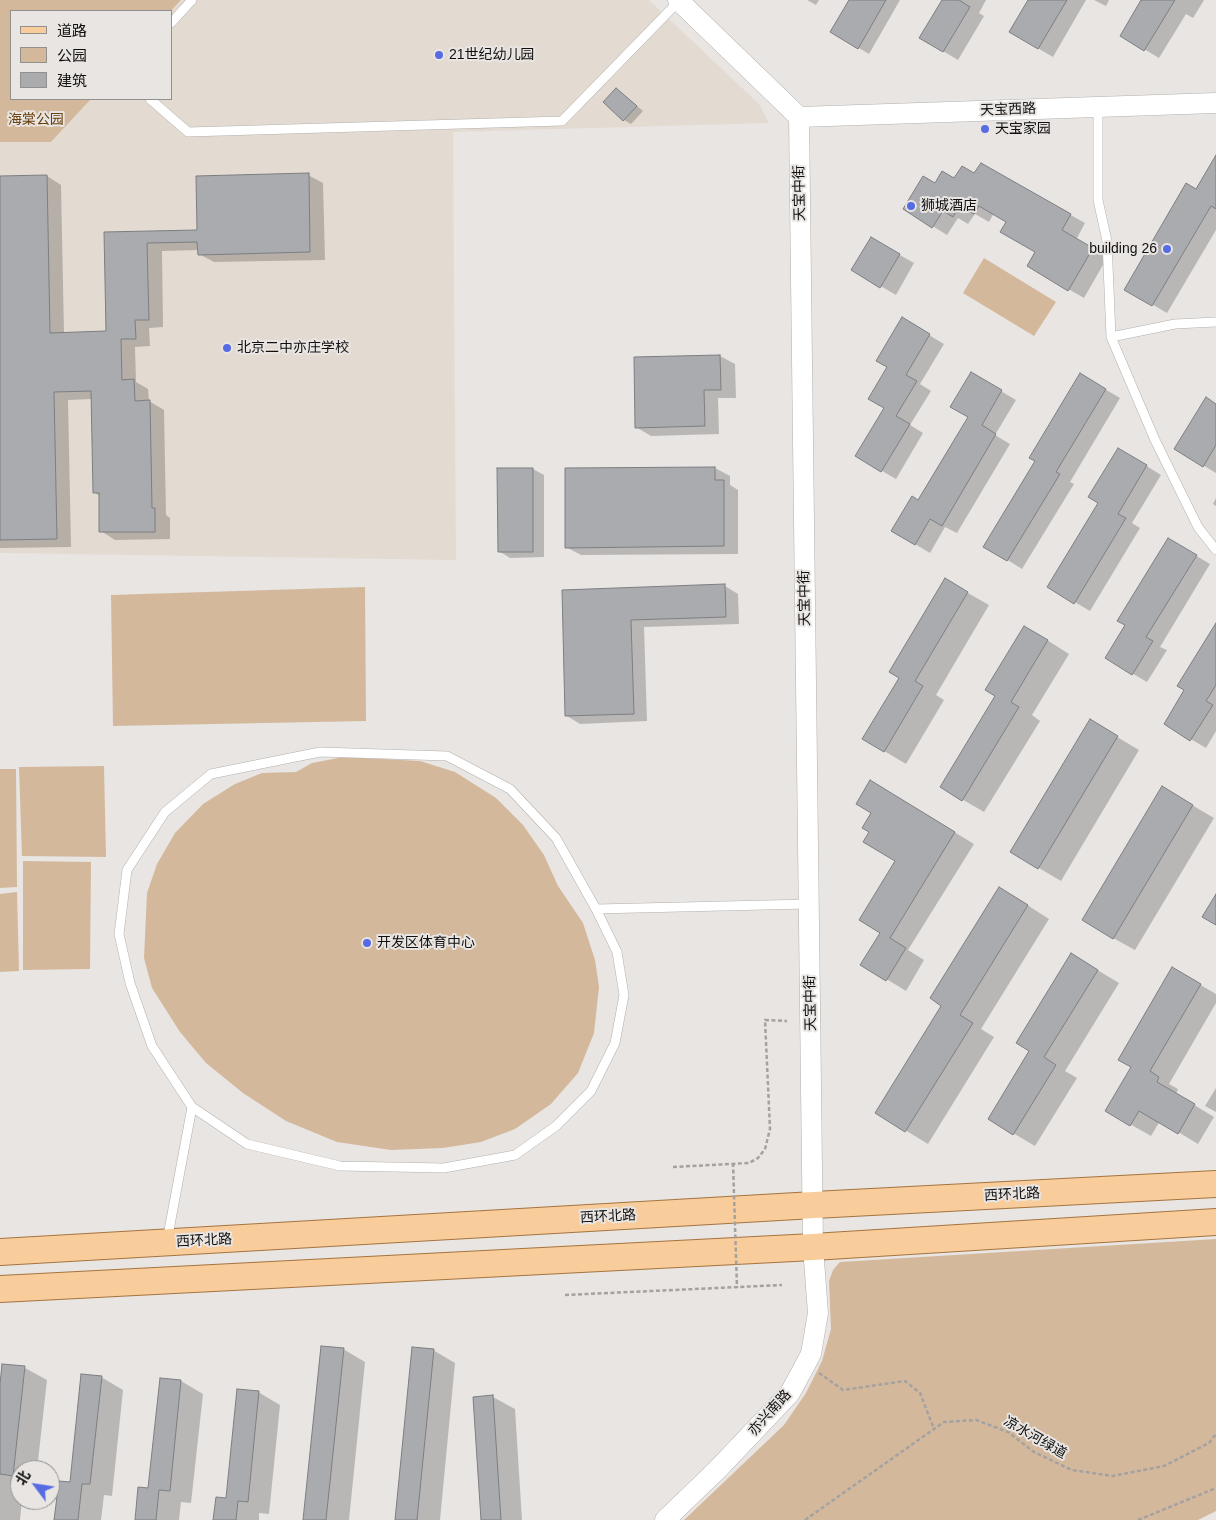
<!DOCTYPE html>
<html>
<head>
<meta charset="utf-8">
<style>
	body { margin:0 }
	#map { position:relative; width:1216px; height:1520px; overflow:hidden; background:#e8e5e3; font-family:Arial,"Noto Sans SC",sans-serif }
	canvas { display:block }
	.legend { position:absolute; left:10px; top:10px; width:162px; height:90px; box-sizing:border-box; background:#e8e5e3; border:1px solid #92908e; margin:0; padding:6px 9px; list-style:none; font-size:15px; color:#11100f }
	.legend li { display:flex; align-items:center; gap:10px; height:25px }
	.legend b { width:25px; border:1px solid #92908e }
	.north { position:absolute; left:10px; top:1460px; width:50px; height:50px; box-sizing:border-box; background:#e8e5e3; border:1px solid #92908e; border-radius:50%; rotate:301deg; font-size:14px; font-weight:700; line-height:20px; text-align:center; color:#11100f }
	.north::after { content:''; display:block; margin:auto; width:18px; height:22px; background:#576be2; clip-path:polygon(50% 0,100% 100%,50% 72%,0 100%) }
</style>
</head>
<body>
<div id="map">
<canvas width="1216" height="1520"></canvas>
<ul class="legend">
<li><b style="height:6px;background:#f9cc9b"></b>道路</li>
<li><b style="height:14px;background:#d4b89c"></b>公园</li>
<li><b style="height:14px;background:#aaabaf"></b>建筑</li>
</ul>
<div class="north">北</div>
</div>
<script>
const ctx = document.querySelector('canvas').getContext('2d');
ctx.lineJoin = 'round';
function fillPath(path, color) { ctx.fillStyle = color; ctx.fill(path, 'evenodd'); }
const poly = rows => new Path2D(rows.map(r => 'M' + r).join(''));
function stroke(path, color, width, dash) { ctx.strokeStyle = color; ctx.lineWidth = width; ctx.lineCap = dash ? 'butt' : 'round'; ctx.setLineDash(dash || []); ctx.stroke(path); }
function write(font, color, halo, rows, align = 'center') {
  ctx.font = font + ' Arial,"Noto Sans SC",sans-serif'; ctx.lineWidth = 4; ctx.setLineDash([]); ctx.textBaseline = 'middle'; ctx.strokeStyle = halo; ctx.fillStyle = color; for (const [text, x, y, turn = 0] of rows) {
    ctx.save(); ctx.translate(x, y); ctx.rotate((+turn || 0) * Math.PI / 180); ctx.textAlign = isNaN(turn) ? turn : align; if (halo) ctx.strokeText(text, 0, 0); ctx.fillText(text, 0, 0); ctx.restore();
  }
}
fillPath(poly([
	[182,0,649,0,759,104,769,123,453,132,456,560,0,553,0,142,51,142,91,99,171,99,171,11]
]), '#e3dbd2');
fillPath(poly([
	[0,0,181,0,171,11,11,11,11,99,91,99,51,142,0,142],
	[984,258,1056,302,1034,336,963,293],
	[365,587,366,721,113,726,111,595],
	[344,757,420,761,455,772,496,798,523,825,544,855,558,886,583,923,595,960,599,987,594,1033,578,1073,551,1104,515,1129,481,1142,443,1148,391,1150,337,1142,286,1121,243,1093,206,1063,180,1032,152,988,144,958,147,893,157,864,175,833,203,804,235,784,262,773,296,772,312,763],
	[104,766,106,857,22,856,19,767],
	[0,769,16,769,17,887,0,888],
	[23,861,91,862,90,969,23,970],
	[17,892,19,971,0,972,0,894],
	[1216,1239,1216,1511,1198,1520,684,1520,784,1425,806,1393,822,1361,831,1329,829,1281,833,1270,840,1262]
]), '#d4b89c');
fillPath(poly([
	[807,0,819,0,816,5],
	[850,0,900,0,869,54,832,32],
	[944,0,986,0,979,13,984,16,958,60,921,38],
	[1029,0,1086,0,1053,57,1010,32],
	[1094,0,1109,0,1106,6],
	[1142,0,1204,0,1193,18,1186,14,1159,58,1121,35],
	[617,89,643,111,631,124,624,120],
	[981,165,1085,223,1076,240,1107,258,1084,298,1028,266,1036,252,1007,221,994,213,989,222,975,214,968,224,958,218,947,235,905,209,936,184,975,175],
	[1216,167,1216,230,1167,313,1126,289],
	[308,175,323,183,325,260,214,262,199,254,199,250,162,251,163,327,149,328,150,346,135,347,136,382,148,389,149,401,164,410,166,515,170,518,170,539,115,540,101,531,100,496,94,492,92,399,68,400,71,547,0,548,0,177,47,176,61,185,64,334,108,333,106,233,198,231],
	[871,239,914,263,896,295,853,270],
	[902,319,944,344,920,384,931,391,910,425,923,433,896,479,856,456,885,408,889,367],
	[720,356,735,364,736,398,718,398,719,434,651,436,636,427,635,358],
	[972,374,1016,400,995,435,1010,444,957,533,945,527,930,553,893,531,919,502,969,417],
	[1081,375,1120,398,1070,482,1074,484,1022,569,985,546,1036,461],
	[1216,405,1216,473,1176,449],
	[1119,449,1161,475,1132,523,1140,528,1090,611,1049,587,1100,503],
	[715,468,730,476,730,485,738,490,738,554,581,555,566,547],
	[533,469,544,475,544,557,510,558,499,551],
	[1216,498,1216,506,1213,504],
	[1183,548,1210,564,1160,647,1167,650,1147,682,1106,658],
	[945,580,989,605,936,695,944,700,906,764,864,739,900,677],
	[725,586,738,594,739,624,644,627,647,721,580,724,567,716,563,591],
	[1216,625,1216,731,1206,748,1165,724,1186,690],
	[1047,640,1069,654,1032,715,1040,721,984,812,941,787],
	[1090,721,1139,750,1061,881,1012,852],
	[890,793,974,844,908,950,924,960,906,991,862,964,881,932,897,861,871,832,873,812],
	[1185,801,1214,818,1135,950,1113,938],
	[1021,901,1049,919,981,1029,994,1037,928,1144,877,1113],
	[1094,968,1119,983,1065,1071,1077,1078,1035,1146,989,1119],
	[1173,969,1216,994,1216,1003,1169,1084,1178,1089,1176,1094,1214,1117,1198,1144,1160,1121,1151,1136,1107,1111,1133,1066],
	[1216,1088,1216,1112,1205,1106],
	[343,1349,365,1362,349,1520,304,1520],
	[433,1350,455,1363,440,1520,396,1520],
	[25,1368,47,1380,37,1470,20,1470,20,1500,22,1500,20,1520,0,1520,0,1396],
	[101,1377,123,1390,112,1496,104,1495,101,1520,56,1520,71,1483],
	[161,1380,181,1381,203,1394,191,1503,181,1502,179,1520,136,1520,149,1489],
	[258,1392,280,1405,269,1514,259,1513,259,1520,214,1520,227,1500],
	[493,1397,515,1409,522,1520,482,1520]
]), '#0003');
const building = poly([
	[849,0,886,0,858,49,830,32,849,0],
	[942,0,959,0,970,7,943,52,919,38,942,0],
	[1028,0,1067,0,1038,49,1009,32,1028,0],
	[1141,0,1175,0,1144,51,1120,36,1141,0],
	[616,88,637,106,623,121,603,102,616,88],
	[1216,155,1216,209,1211,206,1152,306,1124,290,1186,183,1196,189,1216,155],
	[981,163,1071,214,1062,230,1093,248,1068,291,1027,266,1035,252,1000,232,1006,222,979,206,974,214,959,206,953,217,943,211,932,228,903,209,923,176,935,183,942,171,954,178,962,166,974,173,981,163],
	[309,173,310,252,198,255,197,242,147,243,149,320,135,320,136,339,121,339,122,380,134,379,135,401,150,400,152,508,155,508,155,532,99,532,99,493,93,493,91,391,54,392,57,539,0,540,0,176,47,175,50,333,106,331,104,232,197,230,196,176,309,173],
	[871,237,900,254,880,288,851,270,871,237],
	[902,317,930,334,906,375,917,381,896,416,910,424,881,472,855,456,884,408,868,399,887,367,876,361,902,317],
	[720,355,721,390,704,390,705,426,635,428,634,357,720,355],
	[971,372,1002,390,982,425,996,434,942,526,930,519,915,545,891,531,912,496,918,500,968,417,950,407,971,372],
	[1080,373,1106,389,1056,472,1060,474,1007,561,983,547,1035,461,1029,458,1080,373],
	[1206,397,1216,404,1216,445,1203,467,1174,449,1206,397],
	[1118,448,1147,465,1118,514,1126,518,1074,604,1047,587,1098,503,1088,497,1118,448],
	[715,467,715,480,724,480,724,546,565,548,565,468,715,467],
	[497,468,533,468,533,552,498,552,497,468],
	[1168,538,1197,555,1146,637,1153,641,1132,675,1105,658,1125,625,1117,621,1168,538],
	[945,578,968,592,915,681,923,686,884,752,862,739,899,678,889,672,945,578],
	[725,584,726,617,631,620,634,714,565,716,562,590,725,584],
	[1216,623,1216,685,1206,701,1213,705,1190,741,1164,724,1184,690,1177,686,1216,623],
	[1024,626,1048,640,1011,702,1019,707,962,801,940,787,995,696,985,690,1024,626],
	[1090,719,1118,736,1038,869,1010,852,1090,719],
	[870,780,955,832,890,938,906,948,886,981,860,965,880,933,859,920,895,861,863,842,869,832,862,828,871,813,856,804,870,780],
	[1162,786,1193,805,1113,939,1082,920,1162,786],
	[999,887,1028,905,960,1015,973,1023,905,1132,875,1113,941,1006,930,998,999,887],
	[1216,894,1216,925,1202,917,1216,894],
	[1071,953,1098,970,1044,1057,1056,1065,1013,1135,988,1119,1029,1051,1016,1043,1071,953],
	[1172,967,1201,984,1150,1071,1159,1077,1157,1082,1195,1104,1178,1134,1139,1111,1130,1126,1105,1111,1131,1067,1118,1060,1172,967],
	[321,1346,344,1348,326,1520,303,1520,321,1346],
	[412,1347,434,1349,417,1520,395,1520,412,1347],
	[2,1364,25,1366,13,1476,0,1474,0,1384,2,1364],
	[81,1374,102,1376,90,1484,82,1484,78,1520,54,1520,59,1481,70,1482,81,1374],
	[160,1378,181,1380,170,1491,159,1490,156,1520,135,1520,138,1487,148,1488,160,1378],
	[237,1389,259,1391,248,1502,238,1501,236,1520,213,1520,216,1497,226,1498,237,1389],
	[493,1395,501,1520,481,1520,473,1397,493,1395]
]);
fillPath(building, '#aaabaf');
stroke(building, '#7d7e81', 1);
const service = poly([
	[171,23,192,0],
	[150,99,188,132,562,121,679,1],
	[1098,107,1098,200,1107,241,1111,337,1155,440,1198,527,1216,550],
	[1111,337,1175,324,1216,322],
	[192,1107,247,1144,340,1166,444,1168,515,1155,556,1126,591,1091,615,1043,624,995,617,952,596,909],
	[167,1241,192,1107,152,1046,130,983,119,934,127,870,165,812,211,774,320,752,447,756,510,789,556,838,596,909,809,904]
]);
const tertiary = poly([
	[799,117,1216,103],
	[665,1520,717,1470,790,1393,811,1354,818,1313,813,1247,799,117,678,0]
]);
const primary = poly([
	[0,1252,814,1205,1216,1184],
	[0,1289,813,1247,1216,1222]
]);
stroke(service, '#b2b0ad', 10);
stroke(tertiary, '#b2b0ad', 21);
stroke(primary, '#a5743e', 28);
stroke(poly([
	[673,1167,749,1163,758,1158,765,1149,770,1129,765,1020,787,1021],
	[565,1295,782,1285],
	[819,1373,843,1390,905,1381,920,1393,934,1429],
	[805,1520,944,1422,976,1420,1008,1432,1034,1452,1072,1470,1113,1476,1164,1466,1209,1443,1216,1434],
	[1138,1520,1216,1488]
]), '#a4a2a0', 2.5, [4, 2.5]);
stroke(service, '#fff', 9);
stroke(tertiary, '#fff', 20);
stroke(primary, '#f9cc9b', 26);
stroke(poly([
	[733,1163,737,1288]
]), '#a4a2a0', 2.5, [4, 2.5]);
for (const [x, y, r, color] of [
	[439,55,5,"#576be2"],
	[985,129,5,"#576be2"],
	[911,206,5,"#576be2"],
	[1167,249,5,"#576be2"],
	[227,348,5,"#576be2"],
	[367,943,5,"#576be2"]
]) { const dot = new Path2D(); dot.arc(x, y, r, 0, 2 * Math.PI); ctx.fillStyle = color; ctx.fill(dot); stroke(dot, '#e8e5e3', 2); }
write('14px', '#11100f', '#e8e5e3', [
	["21世纪幼儿园",449,55],
	["天宝家园",995,129],
	["狮城酒店",921,206],
	["building 26",1157,249,"right"],
	["北京二中亦庄学校",237,348],
	["开发区体育中心",377,943]
], 'left');
write('14px', '#11100f', '#e8e5e3', [
	["天宝西路",1008,110,-2],
	["天宝中街",800,193,-91],
	["天宝中街",805,598,-91],
	["天宝中街",811,1003,-91],
	["西环北路",1012,1195,-3],
	["西环北路",608,1217,-3],
	["西环北路",204,1241,-3],
	["亦兴南路",770,1413,-48],
	["凉水河绿道",1035,1438,30]
]);
write('14px', '#6a410d', '#e8e5e3', [
	["海棠公园",36,120]
]);
</script>
</body>
</html>
